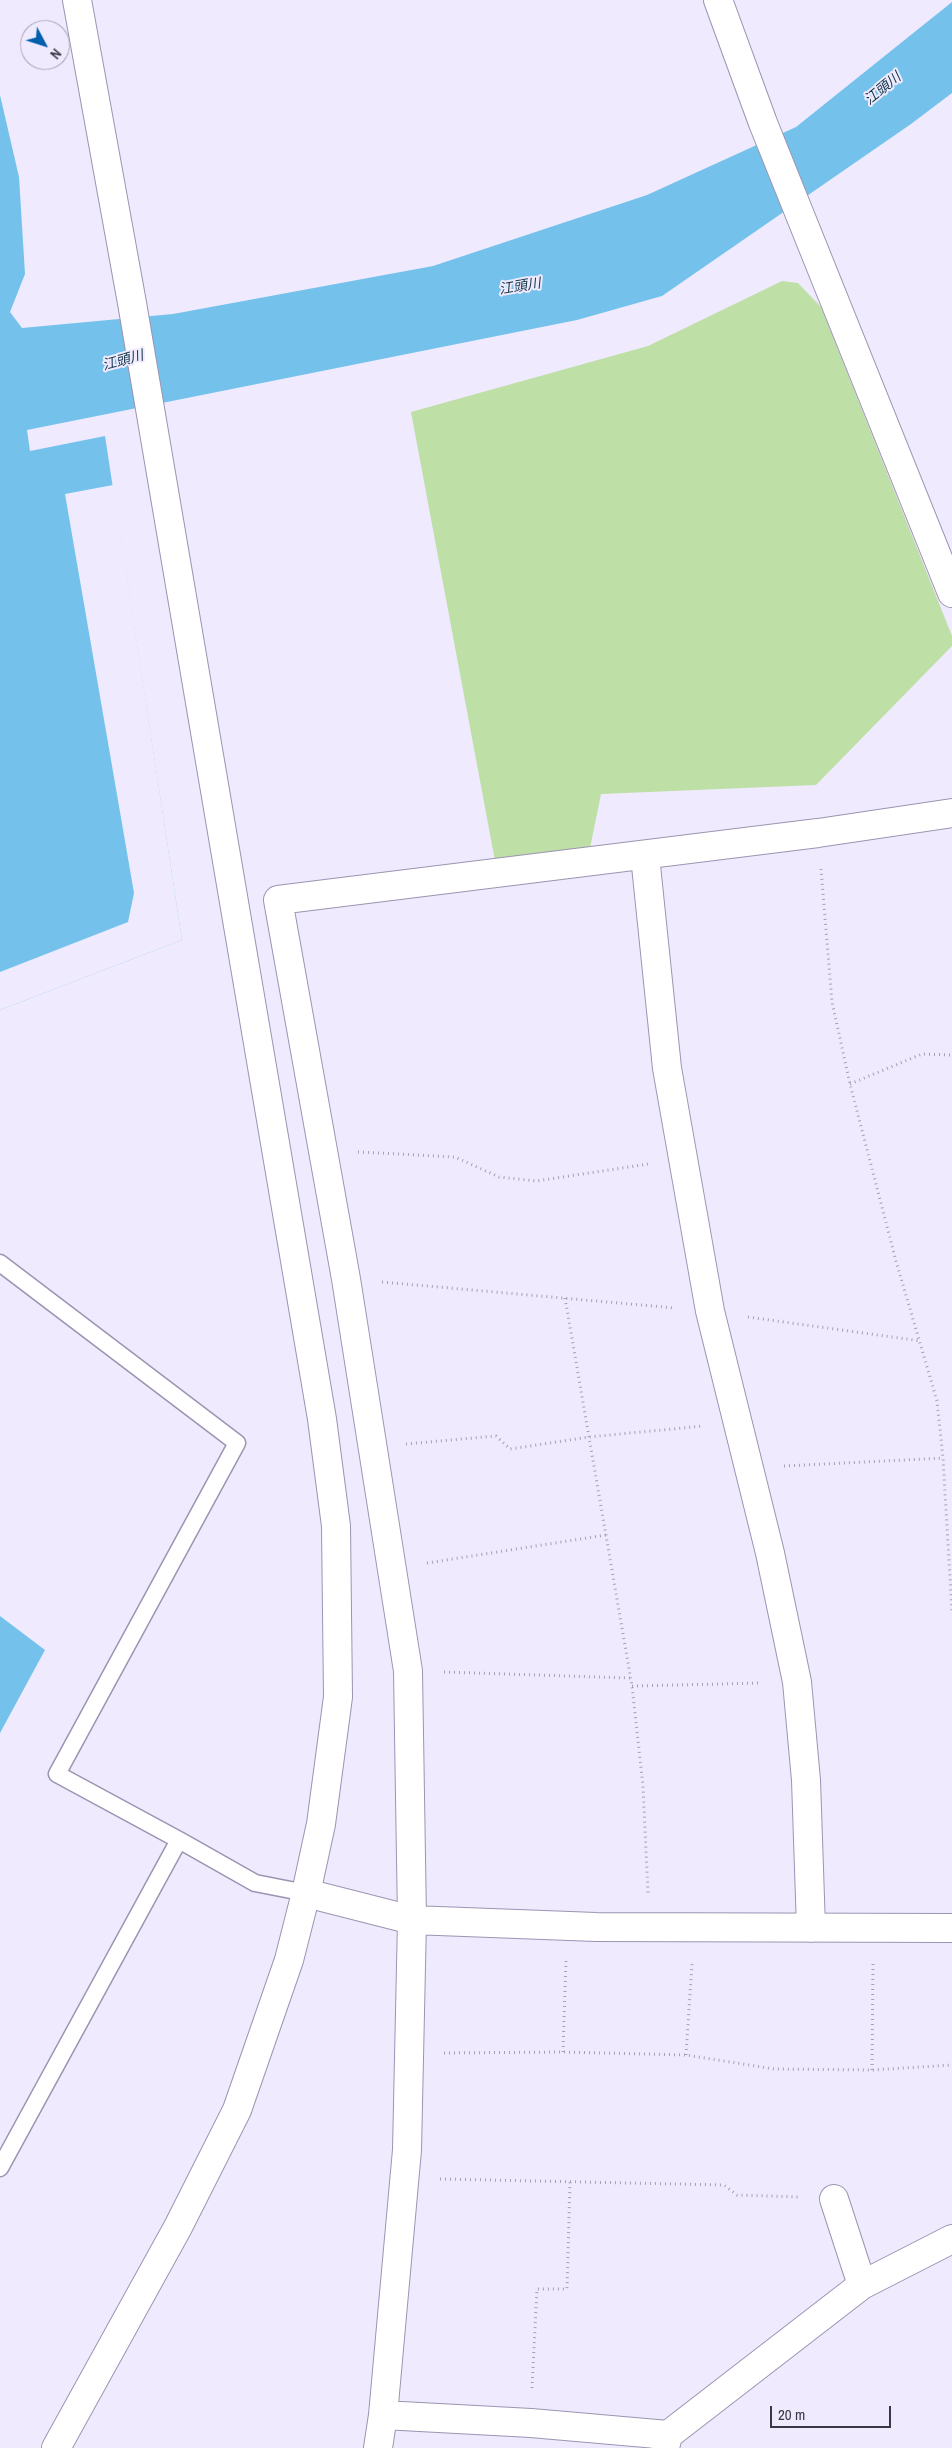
<!DOCTYPE html>
<html>
<head>
<meta charset="utf-8">
<style>
	body { margin:0 }
	#map { position:relative; width:952px; height:2448px; overflow:hidden; background:#efeafe; font-family:"Archivo Narrow",sans-serif }
	canvas { display:block }
	.north { position:absolute; left:20px; top:20px; width:50px; height:50px; box-sizing:border-box; background:#efeafe; border:1px solid #a7a3b4; border-radius:50%; rotate:130deg; font-size:14px; font-weight:700; line-height:20px; text-align:center; color:#3b3845 }
	.north::after { content:''; display:block; margin:auto; width:18px; height:22px; background:#005fac; clip-path:polygon(50% 0,100% 100%,50% 72%,0 100%) }
	.scale { position:absolute; left:770px; top:2406px; width:121px; height:22px; box-sizing:border-box; border:2px solid #3b3845; border-top:0; padding-left:6px; font-size:15px; line-height:18px; white-space:nowrap; color:#3b3845; -webkit-text-stroke:4px #efeafe; paint-order:stroke }
</style>
</head>
<body>
<div id="map">
<canvas width="952" height="2448"></canvas>
<div class="north">N</div>
<div class="scale">20 m</div>
</div>
<script>
const ctx = document.querySelector('canvas').getContext('2d');
ctx.lineJoin = 'round';
function fillPath(path, color) { ctx.fillStyle = color; ctx.fill(path, 'evenodd'); }
const poly = rows => new Path2D(rows.map(r => 'M' + r).join(''));
function stroke(path, color, width, dash) { ctx.strokeStyle = color; ctx.lineWidth = width; ctx.lineCap = dash ? 'butt' : 'round'; ctx.setLineDash(dash || []); ctx.stroke(path); }
function write(font, color, halo, rows, align = 'center') {
  ctx.font = font + ' "Archivo Narrow","Noto Sans JP",sans-serif'; ctx.lineWidth = 4; ctx.setLineDash([]); ctx.textBaseline = 'middle'; ctx.strokeStyle = halo; ctx.fillStyle = color; for (const [text, x, y, turn = 0] of rows) {
    ctx.save(); ctx.translate(x, y); ctx.rotate((+turn || 0) * Math.PI / 180); ctx.textAlign = isNaN(turn) ? turn : align; if (halo) ctx.strokeText(text, 0, 0); ctx.fillText(text, 0, 0); ctx.restore();
  }
}
fillPath(poly([
	[782,281,798,283,821,307,952,636,952,646,816,785,601,794,589,853,495,861,411,412,648,346]
]), '#bedfa6');
fillPath(poly([
	[952,2,952,93,911,124,662,296,577,320,27,430,30,451,105,436,182,940,0,1010,0,95,19,177,25,274,10,312,22,328,173,314,433,266,647,195,796,127],
	[0,1616,45,1650,0,1733]
]), '#74c2eb');
fillPath(poly([
	[113,485,182,940,0,1010,0,972,128,922,134,893,65,494]
]), '#efeafe');
const service = poly([
	[0,1263,237,1443,57,1774,179,1840],
	[0,2168,179,1840,255,1883,306,1893]
]);
const minor = poly([
	[718,0,763,123,952,593],
	[645,856,667,1068,710,1311,770,1553,797,1682,806,1780,811,1928],
	[306,1893,412,1920,596,1927,952,1928],
	[834,2199,862,2285],
	[383,2415,531,2423,668,2435],
	[378,2448,383,2415,407,2150,412,1920,408,1671,346,1279,278,900,818,833,952,813],
	[665,2448,668,2435,862,2285,952,2239]
]);
const tertiary = poly([
	[56,2448,178,2227,237,2110,289,1960,306,1893,321,1824,338,1697,336,1526,322,1419,132,303,77,0]
]);
stroke(service, '#9c94b2', 19);
stroke(minor, '#9c94b2', 30);
stroke(tertiary, '#9c94b2', 30);
stroke(poly([
	[821,869,832,1002,850,1084,896,1261,937,1401,943,1458,952,1611],
	[850,1084,922,1054,952,1055],
	[358,1152,455,1157,499,1177,536,1181,648,1164],
	[382,1282,675,1308],
	[565,1298,632,1686,643,1786,648,1893],
	[748,1317,921,1341],
	[406,1444,496,1436,510,1449,589,1437,703,1426],
	[784,1466,943,1458],
	[427,1563,606,1535],
	[444,1672,630,1678],
	[632,1686,762,1683],
	[563,2052,566,1960],
	[444,2053,563,2052,686,2055,774,2069,872,2070,952,2065],
	[686,2055,692,1963],
	[872,2070,873,1963],
	[440,2179,724,2185,737,2195,800,2197],
	[532,2388,537,2289,567,2289,570,2182]
]), '#a5a1b2', 3, [1, 4]);
stroke(service, '#fff', 16);
stroke(minor, '#fff', 28);
stroke(tertiary, '#fff', 28);
write('italic 14px', '#113546', '#efeafe', [
	["江頭川",883,89,-39],
	["江頭川",520,287,-9],
	["江頭川",123,361,-15]
]);
</script>
</body>
</html>
